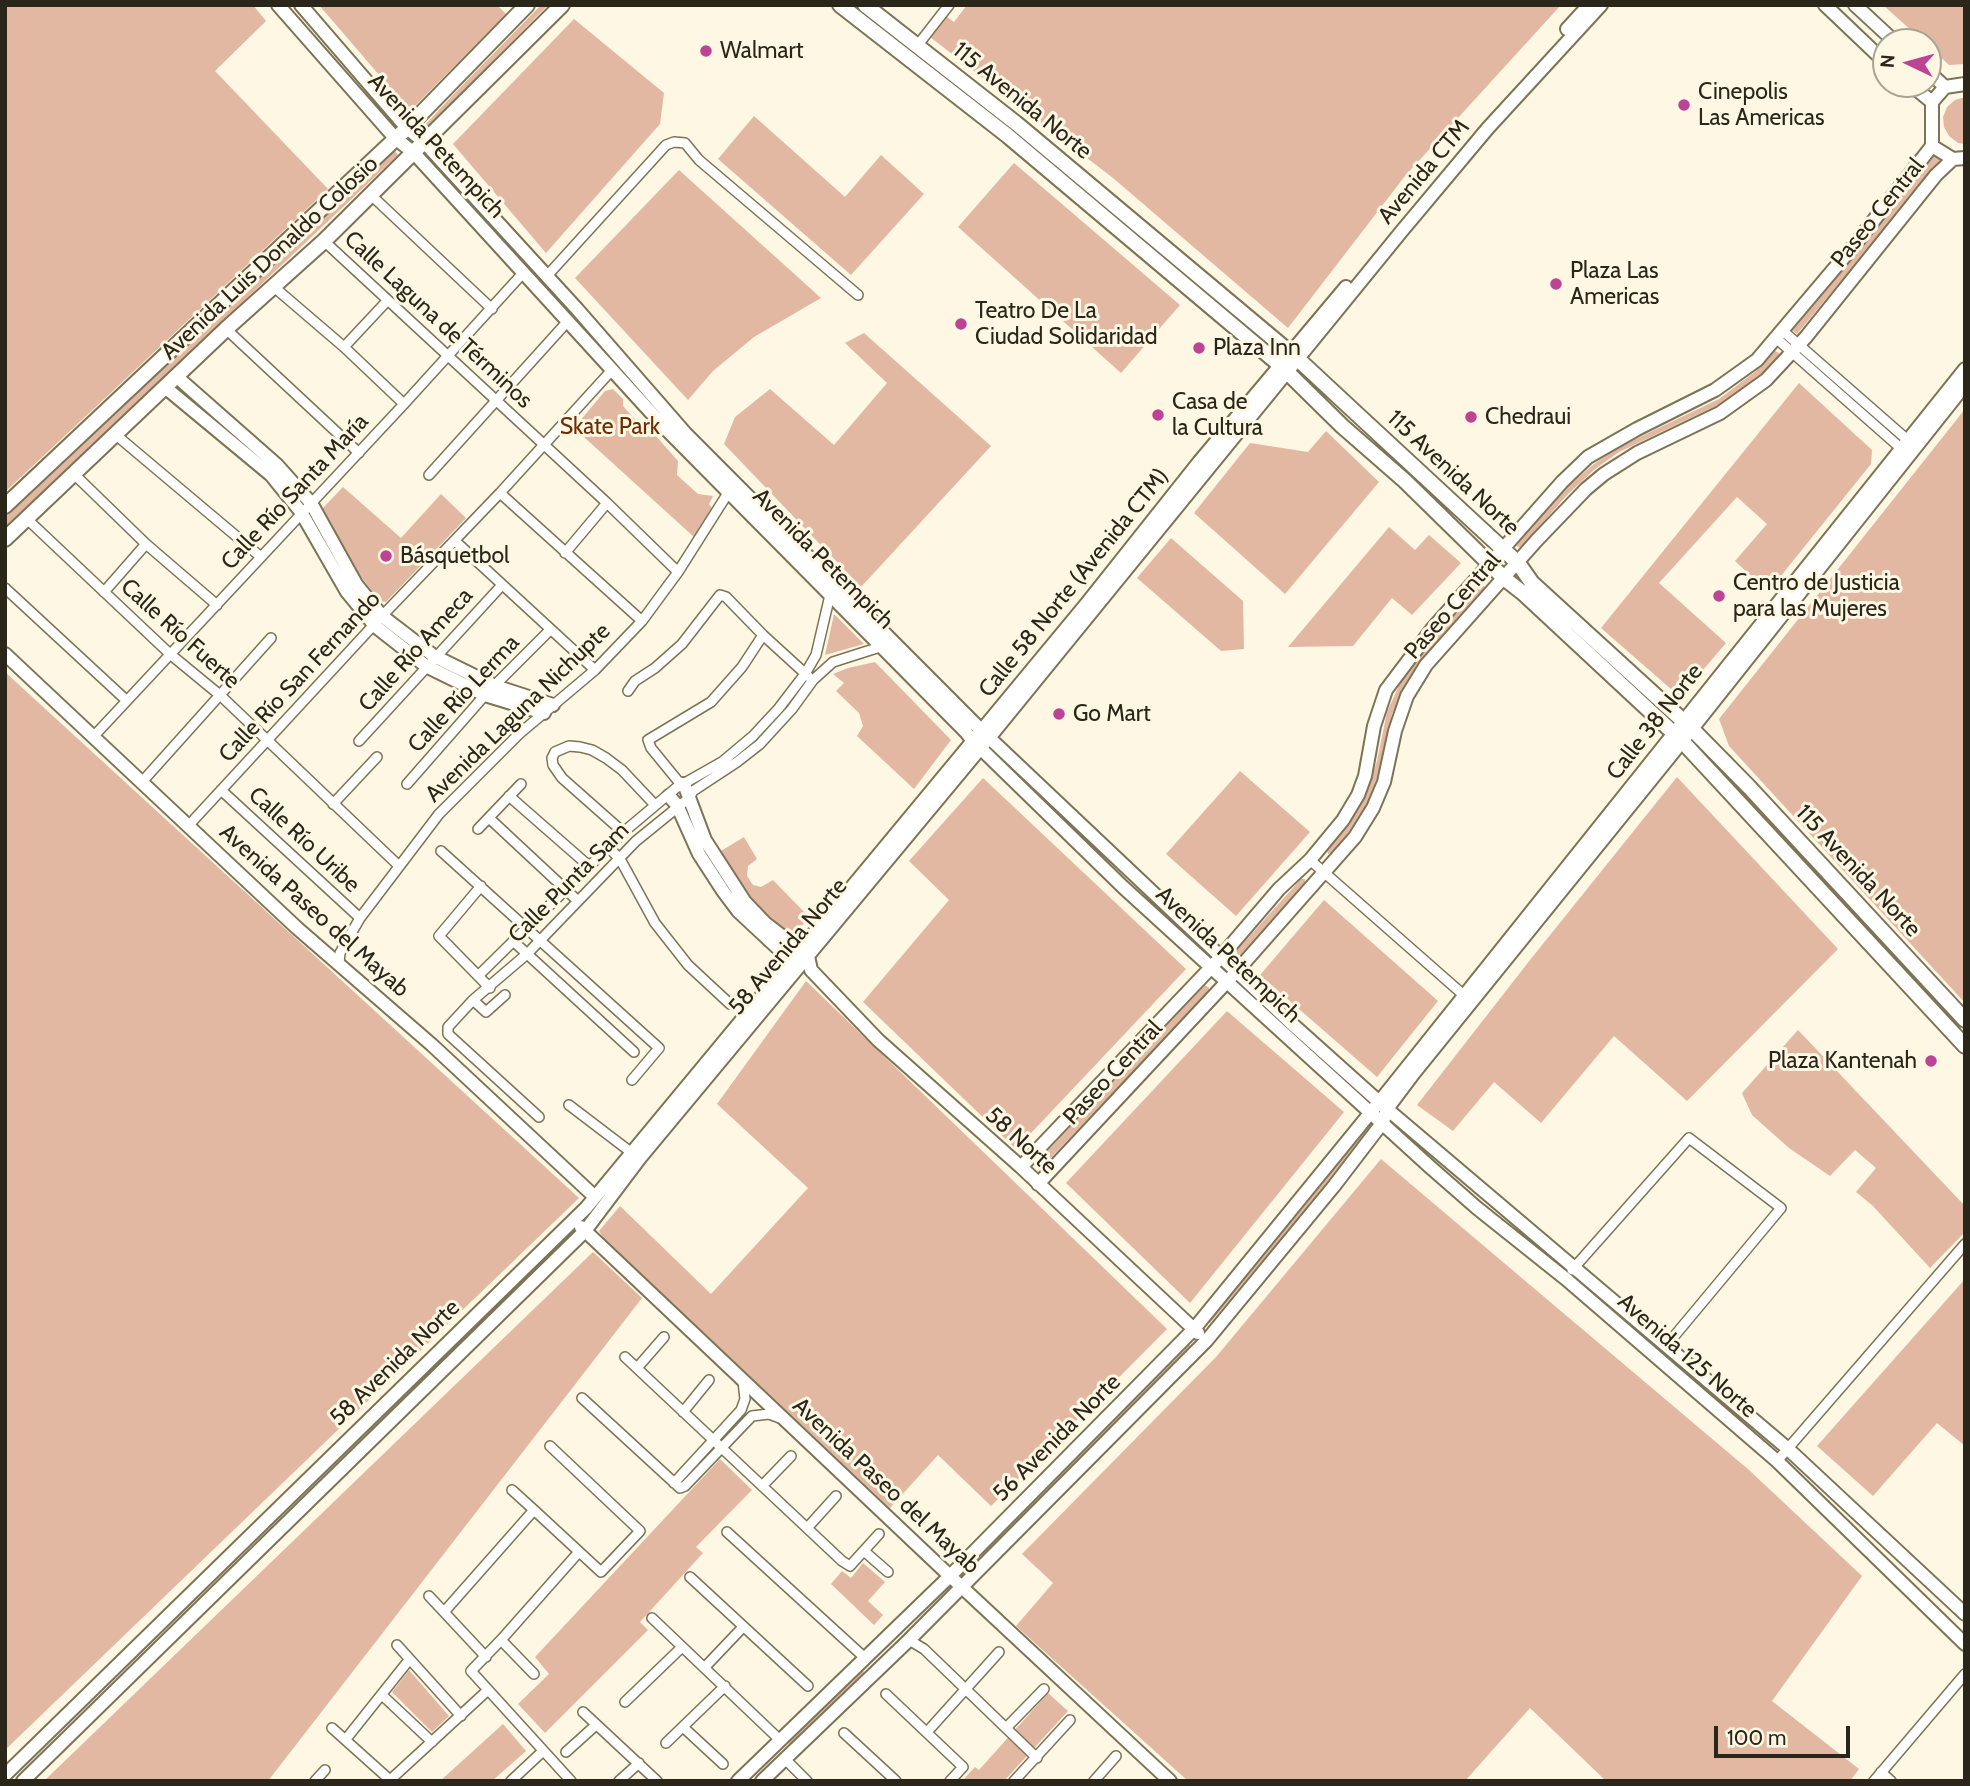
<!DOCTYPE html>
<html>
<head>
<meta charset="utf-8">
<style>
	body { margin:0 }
	#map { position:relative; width:1970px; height:1786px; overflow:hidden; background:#fdf7e3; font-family:Cabin,sans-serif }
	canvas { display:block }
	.frame { position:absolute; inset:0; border:7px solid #2a2619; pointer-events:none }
	.north { position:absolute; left:1872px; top:28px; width:70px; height:70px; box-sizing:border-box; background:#fdf7e3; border:2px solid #a9a392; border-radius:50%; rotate:275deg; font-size:19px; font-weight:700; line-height:28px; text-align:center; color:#2a2619 }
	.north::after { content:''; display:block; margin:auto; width:24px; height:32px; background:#bd4395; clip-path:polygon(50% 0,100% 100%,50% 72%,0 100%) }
	.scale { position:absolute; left:1714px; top:1726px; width:136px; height:32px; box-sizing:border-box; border:4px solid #2a2619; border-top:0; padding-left:9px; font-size:21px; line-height:24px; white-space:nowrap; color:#2a2619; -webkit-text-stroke:5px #fdf7e3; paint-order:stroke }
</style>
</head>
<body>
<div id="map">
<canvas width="1970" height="1786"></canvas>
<div class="frame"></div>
<div class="north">N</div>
<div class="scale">100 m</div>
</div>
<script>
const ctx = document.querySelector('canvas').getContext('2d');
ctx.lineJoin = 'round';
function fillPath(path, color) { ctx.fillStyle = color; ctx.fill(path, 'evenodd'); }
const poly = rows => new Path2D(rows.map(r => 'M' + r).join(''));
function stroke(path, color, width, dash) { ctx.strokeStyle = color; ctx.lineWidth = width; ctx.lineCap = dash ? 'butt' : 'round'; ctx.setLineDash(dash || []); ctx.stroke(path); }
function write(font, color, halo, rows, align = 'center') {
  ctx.font = font + ' Cabin,sans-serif'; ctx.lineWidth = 6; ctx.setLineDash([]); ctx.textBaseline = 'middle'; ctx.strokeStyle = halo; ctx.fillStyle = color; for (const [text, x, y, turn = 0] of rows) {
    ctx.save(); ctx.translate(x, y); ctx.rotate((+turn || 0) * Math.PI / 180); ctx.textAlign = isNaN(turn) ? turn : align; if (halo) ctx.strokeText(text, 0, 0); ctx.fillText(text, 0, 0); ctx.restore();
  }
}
fillPath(poly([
	[5,5,253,5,266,21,215,71,328,189,5,492],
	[319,5,497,5,506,14,410,111],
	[541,5,548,5,427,128,425,128,425,125,450,98],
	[967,5,1561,5,1405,176,1288,328,1113,178,930,37,946,16,954,22],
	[1883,5,1965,5,1965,64,1949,65,1928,46,1928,42,1924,42],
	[574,19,664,93,660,124,546,253,453,144],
	[1965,97,1965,144,1958,143,1949,136,1944,127,1943,117,1947,107,1955,100],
	[754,116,845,197,881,155,924,194,851,275,718,159],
	[393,148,398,155,5,527,5,514,255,283],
	[1935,155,1941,160,1797,334,1792,330,1799,321],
	[1014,163,1180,305,1121,373,958,227],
	[679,170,821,298,754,337,713,371,688,400,575,278],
	[864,333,991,446,861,587,724,444,735,417,770,389,834,445,887,383,845,343],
	[1775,351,1779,353,1779,356,1759,376,1720,404,1619,452,1595,469,1566,496,1521,548,1516,546,1536,519,1563,491,1594,464,1617,448,1719,399,1756,371],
	[1799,383,1872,450,1871,464,1768,592,1735,561,1767,524,1737,497,1659,583,1726,643,1680,697,1601,628],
	[613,389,623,399,623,406,650,436,656,436,678,461,677,475,698,494,713,496,709,504,712,508,694,537,574,428,605,391],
	[1965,409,1965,1003,1729,746,1719,719],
	[1326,431,1379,482,1285,594,1194,513,1250,443,1308,452],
	[343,487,401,538,441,494,466,518,386,602,380,601,358,573,320,511],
	[1389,527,1415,550,1429,535,1461,563,1412,615,1392,598,1353,646,1288,647],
	[1171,538,1243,601,1244,649,1221,651,1137,578],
	[1484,586,1486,588,1484,593,1423,658,1407,682,1392,714,1382,763,1368,803,1346,836,1332,853,1328,854,1327,849,1342,832,1363,800,1377,761,1387,712,1402,679,1435,636,1481,587],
	[834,614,864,644,825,655],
	[875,662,951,740,914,789,857,736,863,726,859,713,836,691,844,683,833,674,848,668],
	[5,672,579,1198,5,1750],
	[1695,742,1923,986,1921,989,1695,744],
	[1240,771,1310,832,1236,916,1166,854],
	[1677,777,1838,949,1687,1101,1614,1036,1541,1123,1494,1082,1453,1131,1417,1105,1530,960],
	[983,778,1186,969,1016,1149,863,1002,949,900,909,861],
	[744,837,757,859,748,866,747,876,753,885,761,887,773,880,809,917,793,937,788,937,760,911,716,854],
	[1301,879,1305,879,1305,883,1242,955,1237,955,1237,950],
	[1324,900,1438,1001,1377,1077,1260,975],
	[806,981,1167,1329,991,1506,938,1455,890,1508,604,1239,599,1231,620,1206,711,1294,808,1188,717,1104],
	[1205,985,1209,988,1209,992,1042,1167,1036,1166,1036,1163],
	[1227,1011,1344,1112,1190,1303,1066,1183],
	[1798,1030,1965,1206,1965,1232,1930,1268,1873,1206,1856,1192,1876,1168,1855,1150,1830,1176,1789,1148,1752,1115,1742,1093],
	[1365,1131,1368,1133,1364,1138,1281,1239,1210,1323,1208,1323],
	[1381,1159,1749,1470,1862,1576,1772,1701,1859,1769,1850,1781,1606,1781,1530,1708,1465,1781,1188,1781,1016,1626,1053,1583,1022,1554,1216,1357],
	[593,1252,642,1298,268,1781,44,1781],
	[1965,1279,1965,1446,1937,1423,1873,1496,1817,1446],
	[1188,1344,1191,1346,1134,1405,983,1557,980,1553],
	[720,1459,752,1490,696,1547,703,1553,640,1622,648,1630,545,1733,518,1704,549,1674,535,1657],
	[863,1563,885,1582,868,1601,883,1615,874,1625,831,1584,842,1571,851,1578],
	[409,1670,449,1716,432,1732,392,1692],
	[862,1670,864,1672,862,1676,792,1745,789,1745,788,1739],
	[1048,1693,1068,1711,1004,1781,962,1781,975,1767,979,1770],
	[503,1724,526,1751,492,1781,440,1781]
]), '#e3b8a2');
const street = poly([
	[917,46,949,5],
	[371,195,492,309],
	[324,241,607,503,678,572],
	[546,277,666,145,674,142,685,143,699,160,858,295],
	[274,287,344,347,404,404],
	[226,329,359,453],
	[1783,331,1911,443],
	[1777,339,1904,451],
	[344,347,387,301],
	[116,435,261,557],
	[74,474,146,544,217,605],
	[429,475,568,321],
	[500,493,642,621],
	[27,519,170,654,221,696,398,865],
	[455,541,595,670],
	[565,553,607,503],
	[5,588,126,700],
	[104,592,146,544],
	[628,691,635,681,655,668,682,644,720,595,726,597,763,635,809,677],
	[93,737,404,404,524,272],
	[359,741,502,585],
	[141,783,271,638],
	[407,784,485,695,550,630],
	[684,784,678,781,651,748,648,740,711,702,742,667,763,635],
	[221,790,360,918],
	[509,796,589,866],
	[333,804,377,757],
	[489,818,578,901],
	[188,826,382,616,500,493,612,370],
	[478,829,521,784],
	[623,832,562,778,553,765,552,758,555,752,569,746,580,747,592,750,606,758,622,770,655,805],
	[608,847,620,859,655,923,688,965,730,1004],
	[441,851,659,1048,632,1080],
	[1310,860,1467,998],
	[481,886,439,936,490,988],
	[513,941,634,1052],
	[339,963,340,953,360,918,439,814,519,734,595,670,642,621,678,572,728,493],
	[478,976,626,830,676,788,722,762,753,736,779,708,805,674,816,655,830,595],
	[473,1000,486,1012,505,995],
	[569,1105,632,1153],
	[539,1117,448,1034,448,1027,473,1000,527,954,636,841,689,798,693,791,737,762,760,744,792,709,813,680,833,662,880,647],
	[1572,1270,1689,1138,1781,1208,1666,1346],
	[625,1357,842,1561,850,1566,879,1534],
	[637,1368,664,1337],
	[582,1398,680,1488,685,1486,752,1416,769,1414,780,1418],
	[683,1412,709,1380],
	[1777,1461,1965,1244],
	[674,1483,741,1410,745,1399,743,1381],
	[762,1486,791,1456],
	[512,1490,534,1510],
	[808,1527,836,1496],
	[727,1532,865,1658],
	[864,1551,888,1572],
	[690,1577,808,1686],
	[429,1596,444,1612],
	[652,1618,780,1740],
	[501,1640,534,1674],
	[909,1640,924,1649,1037,1758],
	[397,1645,461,1716],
	[486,1657,444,1612,534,1510,601,1572,640,1531,550,1446],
	[705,1667,743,1627],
	[886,1694,963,1767,950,1781],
	[382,1695,432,1742],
	[625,1702,681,1648],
	[583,1712,657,1781],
	[683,1727,723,1764],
	[332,1728,390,1780],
	[1006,1728,1044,1689],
	[927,1732,999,1652],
	[844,1733,896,1781],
	[346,1739,409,1660],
	[666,1743,725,1686],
	[566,1752,596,1725],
	[785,1759,807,1781],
	[1881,1772,1891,1781],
	[315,1781,325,1770],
	[389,1781,488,1690],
	[511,1781,543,1751],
	[571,1781,471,1671,501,1640,578,1553],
	[619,1781,639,1763],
	[1014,1781,1070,1720],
	[1094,1781,1116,1756],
	[1874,1781,1965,1674]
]);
const secondary = poly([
	[278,5,395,138,414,153,667,430,966,732,972,740,1123,887,1429,1166,1477,1208,1566,1279,1777,1461,1965,1644],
	[301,5,407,128,425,143,577,309,686,434,981,730,1291,1023,1387,1109,1787,1448,1965,1614],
	[1825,5,1886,63],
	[1855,5,1895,42],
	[1567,29,1589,5],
	[1928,71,1945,87],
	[1910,84,1932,102],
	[1932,146,1932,102,1945,87,1965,84],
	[1932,146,1953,159,1965,158],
	[177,377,277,465,311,503,356,584,382,616,434,656,495,686,553,705],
	[166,388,271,475,301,512,347,592,375,626,426,666,485,695,544,713],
	[5,654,297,928,432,1045,595,1197],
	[684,784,705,840,745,902,765,923,808,956,811,970,878,1040,1021,1167,1198,1333],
	[669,796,677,805,699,854,723,891,738,911,797,966],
	[1021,1167,1220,958,1279,889,1310,860,1343,820,1358,795,1365,776,1374,726,1386,690,1432,629,1562,482,1588,457,1637,429,1715,390,1757,360,1856,243,1932,146],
	[1038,1184,1236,972,1355,837,1373,808,1384,782,1395,731,1407,696,1426,665,1537,540,1586,489,1604,474,1637,453,1720,413,1766,380,1806,337,1936,175,1953,159],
	[581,1227,950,1576,1170,1781],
	[5,1775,586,1208,1087,603,1199,462,1346,287],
	[23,1781,585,1231,640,1158,989,738,1401,232,1488,128,1601,5],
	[738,1781,950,1576,1194,1329,1380,1101,1965,369],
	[762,1781,909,1640,1207,1340,1334,1186,1383,1122,1387,1109,1414,1073,1672,754,1965,385]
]);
const primary = poly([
	[840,5,1008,136,1280,365,1342,426,1405,481,1505,579,1523,593,1681,740,1965,1046],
	[865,5,1017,124,1300,361,1357,414,1518,563,1532,583,1692,729,1750,788,1965,1020],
	[5,506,407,128,527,5],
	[5,539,226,329,324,241,562,5]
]);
stroke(street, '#7d7456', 12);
stroke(secondary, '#7d7456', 16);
stroke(primary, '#7d7456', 18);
stroke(street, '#fff', 9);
stroke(secondary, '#fff', 12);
stroke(primary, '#fff', 14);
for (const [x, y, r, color] of [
	[706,51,7,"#bd4395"],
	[1684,105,7,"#bd4395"],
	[1556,284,7,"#bd4395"],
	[961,324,7,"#bd4395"],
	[1199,348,7,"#bd4395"],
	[1158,415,7,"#bd4395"],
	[1471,417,7,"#bd4395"],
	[386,556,7,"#bd4395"],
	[1719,596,7,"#bd4395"],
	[1059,714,7,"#bd4395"],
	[1931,1061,7,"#bd4395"]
]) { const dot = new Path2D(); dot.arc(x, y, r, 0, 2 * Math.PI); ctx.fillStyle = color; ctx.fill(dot); stroke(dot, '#fdf7e3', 2.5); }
write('23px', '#2a2619', '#fdf7e3', [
	["Walmart",720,51],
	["Cinepolis",1698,92],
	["Las Americas",1698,118],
	["Plaza Las",1570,271],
	["Americas",1570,297],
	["Teatro De La",975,311],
	["Ciudad Solidaridad",975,337],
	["Plaza Inn",1213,348],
	["Casa de",1172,402],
	["la Cultura",1172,428],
	["Chedraui",1485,417],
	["Básquetbol",400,556],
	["Centro de Justicia",1733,583],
	["para las Mujeres",1733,609],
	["Go Mart",1073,714],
	["Plaza Kantenah",1917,1061,"right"]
], 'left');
write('23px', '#2a2619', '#fdf7e3', [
	["115 Avenida Norte",1022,101,39],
	["Avenida Petempich",436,146,47],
	["Avenida CTM",1424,172,-50],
	["Paseo Central",1878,213,-51],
	["Avenida Luis Donaldo Colosio",270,258,-43],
	["Calle Laguna de Términos",438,320,43],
	["115 Avenida Norte",1453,473,43],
	["Calle Río Santa María",295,492,-47],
	["Avenida Petempich",823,559,45],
	["Calle 58 Norte (Avenida CTM)",1074,583,-51],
	["Paseo Central",1453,606,-49],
	["Calle Río Fuerte",180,634,42],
	["Calle Río Ameca",416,650,-48],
	["Calle Río San Fernando",300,677,-47],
	["Calle Río Lerma",464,694,-47],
	["Avenida Laguna Nichupte",518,713,-44],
	["Calle 38 Norte",1655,722,-52],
	["Calle Río Uribe",304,840,43],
	["115 Avenida Norte",1858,871,47],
	["Calle Punta Sam",569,883,-45],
	["Avenida Paseo del Mayab",314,911,42],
	["58 Avenida Norte",788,947,-50],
	["Avenida Petempich",1228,955,43],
	["Paseo Central",1113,1073,-47],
	["58 Norte",1021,1141,42],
	["Avenida 125 Norte",1687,1356,41],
	["58 Avenida Norte",395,1363,-44],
	["56 Avenida Norte",1057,1438,-45],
	["Avenida Paseo del Mayab",886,1486,43]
]);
write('23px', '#6b2d01', '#fdf7e3', [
	["Skate Park",610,427]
]);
</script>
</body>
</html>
